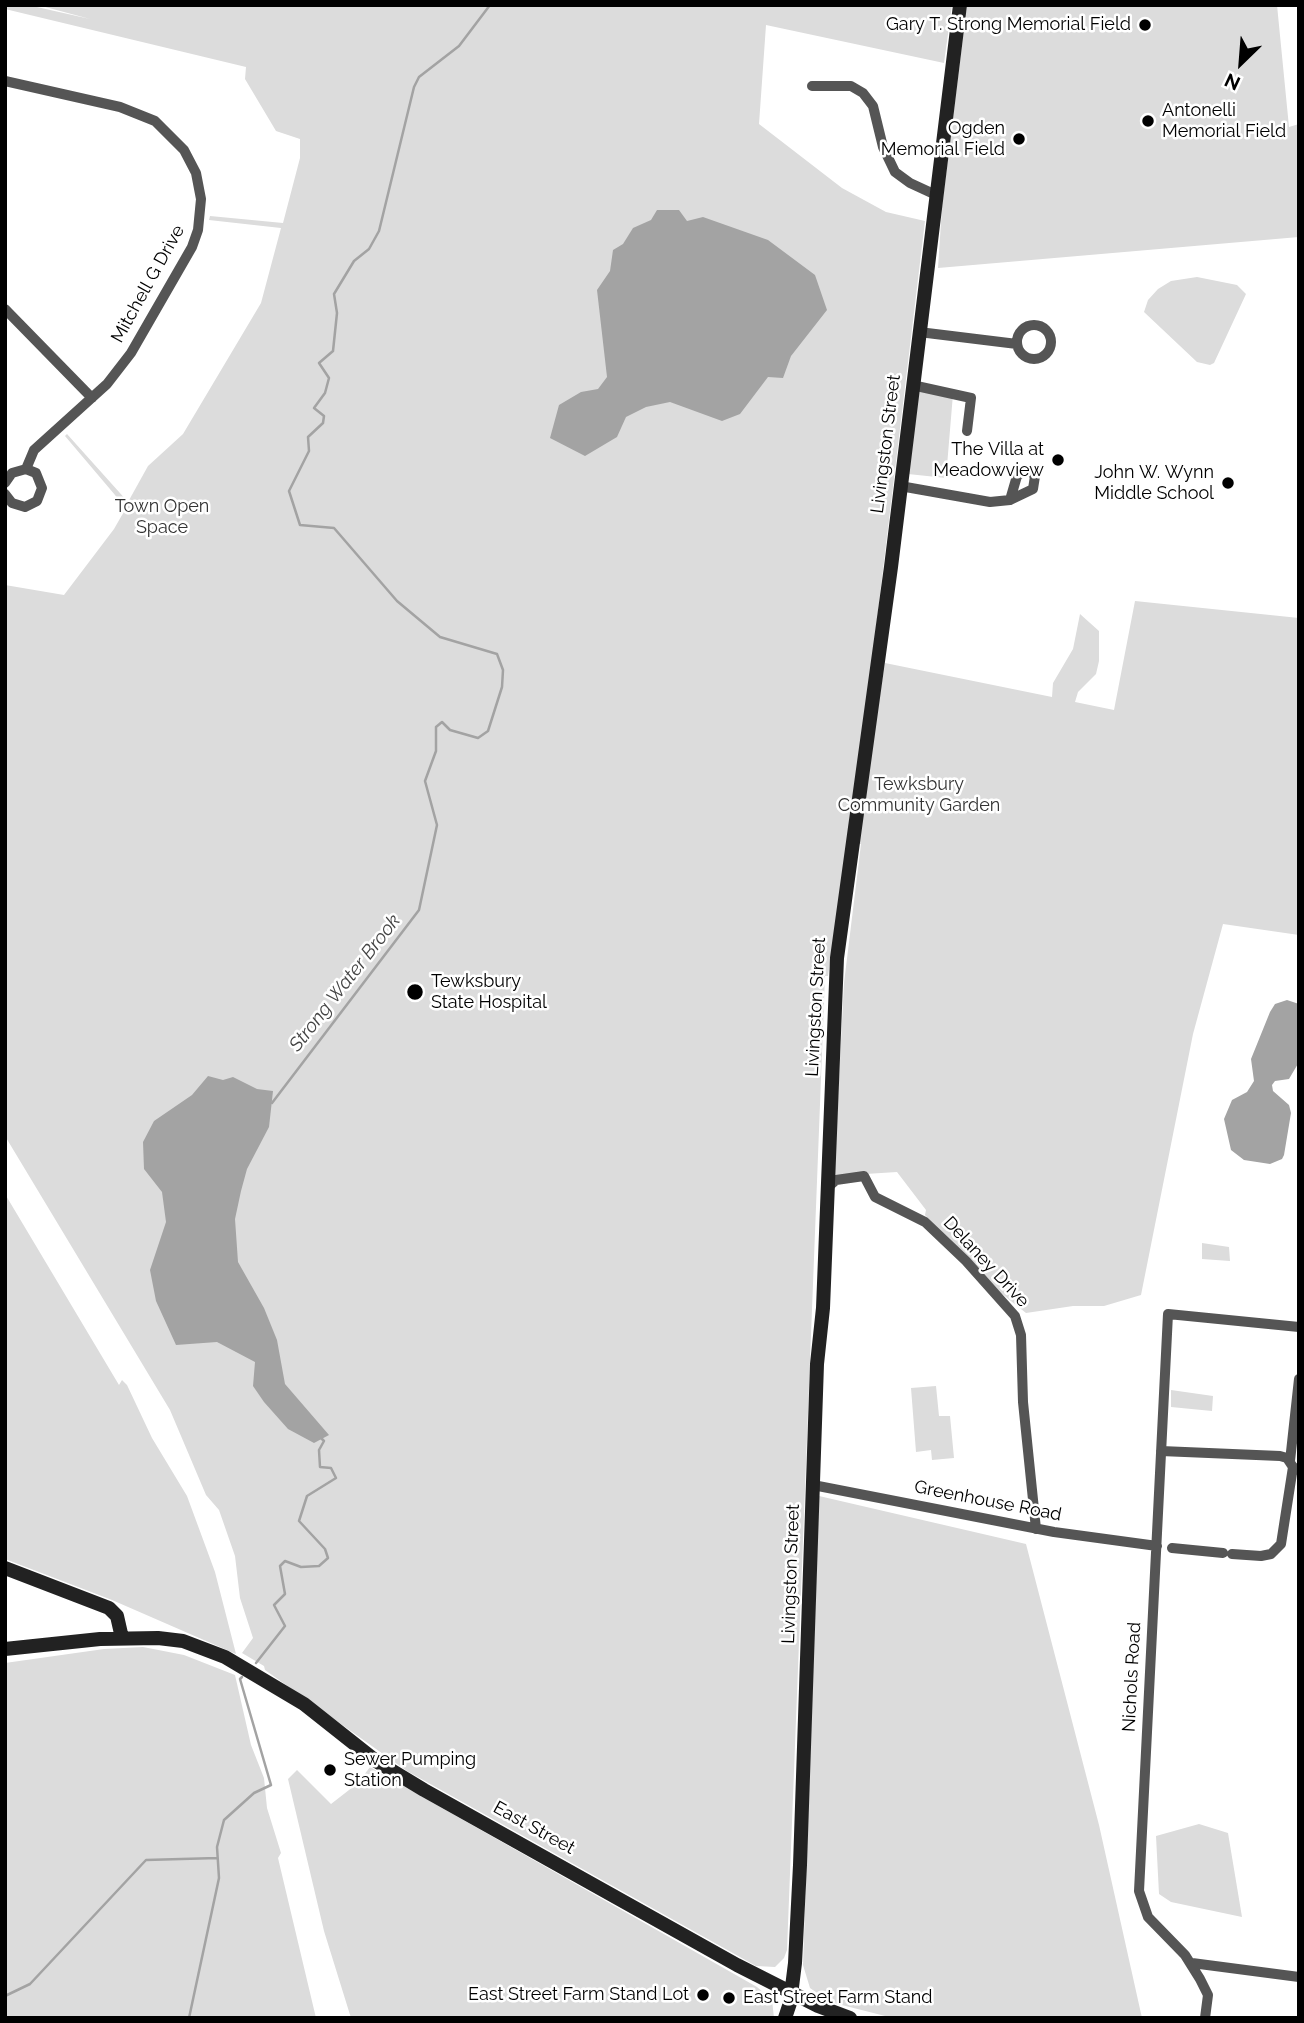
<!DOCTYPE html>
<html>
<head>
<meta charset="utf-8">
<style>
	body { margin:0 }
	#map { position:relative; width:1304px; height:2023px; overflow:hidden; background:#fff; font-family:Raleway,sans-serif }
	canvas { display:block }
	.frame { position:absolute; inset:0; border:7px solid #000; pointer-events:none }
	.north { position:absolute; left:1206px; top:28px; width:70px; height:70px; -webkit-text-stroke:5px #fff; paint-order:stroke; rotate:205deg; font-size:19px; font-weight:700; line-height:28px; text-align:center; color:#000 }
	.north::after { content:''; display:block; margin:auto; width:24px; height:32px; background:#000; clip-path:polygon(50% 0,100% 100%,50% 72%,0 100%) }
</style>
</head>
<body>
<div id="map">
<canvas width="1304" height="2023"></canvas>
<div class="frame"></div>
<div class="north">N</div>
</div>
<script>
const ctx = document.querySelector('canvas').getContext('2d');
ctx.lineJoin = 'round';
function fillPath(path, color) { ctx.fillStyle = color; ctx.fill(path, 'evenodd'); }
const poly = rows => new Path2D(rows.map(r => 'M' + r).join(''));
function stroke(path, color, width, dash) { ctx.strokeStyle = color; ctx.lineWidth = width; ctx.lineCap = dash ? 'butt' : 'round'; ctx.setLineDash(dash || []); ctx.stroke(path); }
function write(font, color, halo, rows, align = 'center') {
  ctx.font = font + ' Raleway,sans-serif'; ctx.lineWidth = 5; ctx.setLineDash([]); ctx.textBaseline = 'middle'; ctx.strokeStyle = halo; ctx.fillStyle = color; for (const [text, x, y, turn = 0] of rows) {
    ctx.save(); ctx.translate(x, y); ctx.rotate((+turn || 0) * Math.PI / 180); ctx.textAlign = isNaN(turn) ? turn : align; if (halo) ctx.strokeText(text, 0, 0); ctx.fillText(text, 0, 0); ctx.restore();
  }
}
fillPath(poly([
	[5,5,28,5,90,19,38,5,952,5,944,63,766,25,759,124,842,188,886,212,925,221,859,769,828,976,825,976,787,1950,784,1958,775,1967,756,1966,407,1771,265,1670,264,1666,242,1653,253,1638,240,1598,235,1556,219,1510,206,1495,170,1410,5,1136,5,585,64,595,114,529,126,508,65,436,67,434,128,502,148,466,183,434,261,303,281,228,209,220,210,216,283,223,300,158,300,139,276,131,245,79,246,67,5,9],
	[967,5,1277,5,1289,127,1299,124,1299,237,938,268,942,207],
	[1197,277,1237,285,1246,294,1214,363,1210,365,1197,362,1144,312,1148,300,1158,289,1171,281],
	[918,391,953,394,946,478,908,474],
	[1135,601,1299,618,1299,935,1223,924,1193,1034,1141,1295,1104,1306,1073,1306,1026,1313,991,1285,925,1215,926,1210,897,1172,834,1176,844,983,861,844,858,844,881,687,885,663,1052,697,1053,683,1073,649,1080,614,1099,631,1099,661,1096,674,1078,692,1075,702,1114,710],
	[5,1194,119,1385,122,1380,127,1385,152,1438,187,1496,215,1572,236,1654,112,1600,5,1559],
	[1202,1243,1229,1247,1230,1261,1202,1259],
	[936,1386,939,1416,950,1416,954,1458,932,1460,931,1450,916,1452,911,1388],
	[1171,1390,1213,1396,1212,1411,1171,1407],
	[819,1496,1026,1544,1099,1825,1142,2018,893,2018,830,2002,810,1988,803,1965],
	[143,1647,184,1655,235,1675,251,1745,264,1778,267,1808,281,1853,278,1858,316,2018,5,2018,5,1663,104,1649],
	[370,1767,757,1987,772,2000,774,2018,351,2018,324,1931,288,1779,297,1770,331,1804,358,1783],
	[1199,1824,1228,1833,1242,1917,1171,1902,1159,1894,1156,1836]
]), '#dcdcdc');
fillPath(poly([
	[657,210,679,210,687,221,703,217,768,240,815,275,827,310,791,356,783,378,768,377,740,414,722,421,670,402,646,407,626,417,617,437,585,456,550,438,559,405,581,392,598,389,607,377,597,290,610,271,613,250,623,244,633,228,651,220],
	[1287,1000,1299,1004,1299,1062,1289,1079,1275,1081,1272,1085,1273,1091,1289,1105,1291,1113,1284,1155,1282,1159,1270,1164,1244,1160,1231,1150,1224,1119,1232,1100,1247,1092,1254,1081,1251,1059,1270,1012,1275,1004],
	[208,1076,223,1080,233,1077,257,1089,273,1091,269,1127,247,1169,241,1191,235,1219,238,1262,264,1308,277,1340,285,1384,329,1435,314,1443,288,1429,264,1402,253,1386,255,1362,217,1342,176,1345,156,1301,150,1270,166,1222,162,1192,144,1169,143,1142,154,1121,192,1095]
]), '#a3a3a3');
stroke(poly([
	[272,1103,419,910,437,825,425,781,436,751,436,727,442,722,450,730,478,738,488,731,502,687,503,670,497,654,440,637,397,601,334,528,300,525,289,491,309,451,308,437,323,423,324,416,314,408,325,393,329,378,319,363,333,351,337,313,334,294,354,261,369,249,379,231,414,87,419,77,459,46,490,5],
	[256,1663,285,1626,274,1605,285,1594,280,1566,285,1561,301,1567,319,1566,328,1558,325,1549,299,1521,307,1496,336,1478,331,1468,320,1467,319,1450,324,1441,321,1438],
	[5,1996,30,1984,146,1860,217,1858],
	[189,2018,219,1878,217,1847,224,1820,254,1793,271,1785,240,1679,242,1677]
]), '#a3a3a3', 2.5);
stroke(poly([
	[5,81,120,107,155,121,184,150,196,173,201,199,198,230,192,247,131,353,107,384,34,450,26,469],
	[812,86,851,86,863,93,873,106,883,147,895,172,910,183,936,195],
	[5,309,92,398],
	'1017 342a17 17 0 1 1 34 0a17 17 0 1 1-34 0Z',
	[919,332,1017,344],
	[912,385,971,398,967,431],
	[5,483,12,473,26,469,36,473,42,488,37,501,25,507,12,503,5,494],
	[900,486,990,502,1010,500,1033,489,1035,476,1031,472,1024,471,1017,476,1010,500],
	[827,1188,836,1180,864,1176,875,1197,925,1222,966,1261,1015,1316,1021,1335,1023,1402,1036,1529],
	[1161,1451,1280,1456,1287,1458,1293,1467,1299,1470],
	[1290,1461,1299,1379],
	[813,1485,1054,1532,1157,1546],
	[1172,1548,1223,1553],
	[1232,1554,1261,1556,1271,1554,1281,1544,1293,1467],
	[1192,1963,1299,1977],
	[1205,2018,1208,1995,1200,1979,1185,1955,1148,1917,1139,1891,1168,1314,1299,1327]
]), '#555', 10);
stroke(poly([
	[5,1568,109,1608,117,1616,122,1638],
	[5,1649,100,1639,158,1638,183,1641,225,1657,304,1704,376,1761,424,1790,737,1965,818,2006,850,2018],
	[785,2018,790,2003,795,1963,800,1865,817,1364,823,1308,837,958,891,567,960,5]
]), '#222', 14);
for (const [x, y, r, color] of [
	[1145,25,7,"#000"],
	[1148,121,7,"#000"],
	[1019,139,7,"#000"],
	[1058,460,7,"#000"],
	[1228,483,7,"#000"],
	[415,992,9,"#000"],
	[330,1770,7,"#000"],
	[703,1995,7,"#000"],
	[729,1998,7,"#000"]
]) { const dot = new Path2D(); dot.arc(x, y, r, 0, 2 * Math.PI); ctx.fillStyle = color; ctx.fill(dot); stroke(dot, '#fff', 2.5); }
write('18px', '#000', '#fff', [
	["Gary T. Strong Memorial Field",1131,25],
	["Antonelli",1162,111,"left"],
	["Memorial Field",1162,132,"left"],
	["Ogden",1005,129],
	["Memorial Field",1005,150],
	["The Villa at",1044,450],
	["Meadowview",1044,471],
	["John W. Wynn",1214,473],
	["Middle School",1214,494],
	["Tewksbury",431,982,"left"],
	["State Hospital",431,1003,"left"],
	["Sewer Pumping",344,1760,"left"],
	["Station",344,1781,"left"],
	["East Street Farm Stand Lot",689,1995],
	["East Street Farm Stand",743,1998,"left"]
], 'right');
write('18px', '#000', '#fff', [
	["Mitchell G Drive",148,284,-61],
	["Livingston Street",886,444,-83],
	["Livingston Street",816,1007,-87],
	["Delaney Drive",986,1262,47],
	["Greenhouse Road",988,1501,11],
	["Livingston Street",791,1574,-88],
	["Nichols Road",1132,1677,-87],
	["East Street",534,1828,29]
]);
write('18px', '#333', '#fff', [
	["Town Open",162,507],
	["Space",162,528],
	["Tewksbury",919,785],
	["Community Garden",919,806]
]);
write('italic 19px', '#444', '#fff', [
	["Strong Water Brook",345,983,-52]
]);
</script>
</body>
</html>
